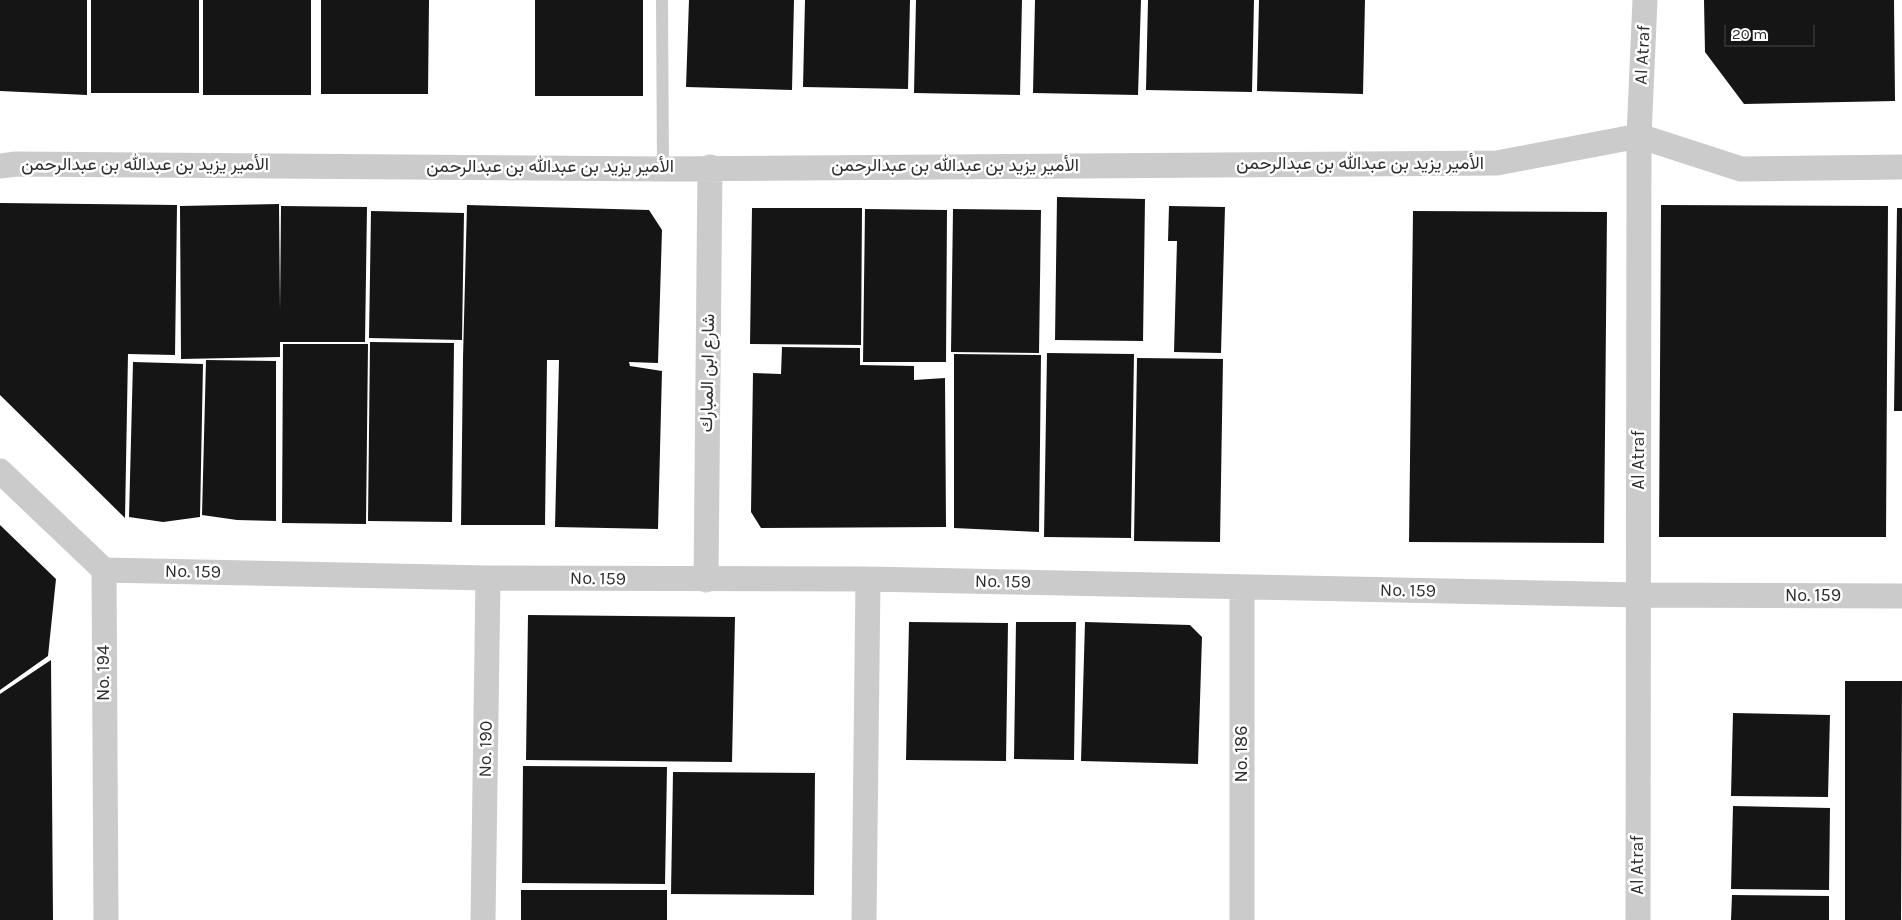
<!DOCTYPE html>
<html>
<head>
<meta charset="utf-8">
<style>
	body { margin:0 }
	#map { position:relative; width:1902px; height:920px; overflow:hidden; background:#fff; font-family:Karla,sans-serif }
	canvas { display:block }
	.scale { position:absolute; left:1724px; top:25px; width:91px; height:22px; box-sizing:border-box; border:2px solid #2e2e2e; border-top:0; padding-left:6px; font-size:15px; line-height:18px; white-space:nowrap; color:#2e2e2e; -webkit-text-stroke:4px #fff; paint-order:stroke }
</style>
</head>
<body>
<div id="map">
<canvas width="1902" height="920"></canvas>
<div class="scale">20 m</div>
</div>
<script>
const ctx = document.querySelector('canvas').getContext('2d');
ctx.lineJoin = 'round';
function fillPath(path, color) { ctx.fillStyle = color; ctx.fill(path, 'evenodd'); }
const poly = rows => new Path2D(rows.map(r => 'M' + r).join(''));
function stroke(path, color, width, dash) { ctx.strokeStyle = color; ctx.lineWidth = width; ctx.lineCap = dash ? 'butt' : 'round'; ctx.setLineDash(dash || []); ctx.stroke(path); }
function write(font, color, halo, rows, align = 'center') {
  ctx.font = font + ' Karla,Vazirmatn,sans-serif'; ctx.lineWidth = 5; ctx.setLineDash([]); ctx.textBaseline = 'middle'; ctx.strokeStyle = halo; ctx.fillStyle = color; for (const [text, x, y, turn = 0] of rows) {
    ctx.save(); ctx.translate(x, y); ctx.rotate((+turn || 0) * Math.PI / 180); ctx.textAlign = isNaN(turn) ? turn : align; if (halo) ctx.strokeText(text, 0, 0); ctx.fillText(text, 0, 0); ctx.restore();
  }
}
fillPath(poly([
	[0,0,87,0,87,95,0,91],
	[91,0,199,0,199,93,91,93],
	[203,0,311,0,311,95,203,95],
	[321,0,429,0,428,94,321,94],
	[535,0,643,0,643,96,535,96],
	[689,0,794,0,792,90,686,87],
	[805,0,910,0,908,89,803,87],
	[916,0,1022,0,1020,95,914,93],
	[1035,0,1141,0,1138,95,1033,93],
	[1148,0,1254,0,1252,92,1146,90],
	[1259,0,1365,0,1363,94,1257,91],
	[1704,0,1894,0,1895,101,1744,104,1705,52],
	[1057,197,1145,199,1143,341,1055,340],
	[0,203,177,205,175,355,128,354,125,518,0,395],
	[279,204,280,311,281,206,367,207,365,342,280,342,280,357,181,359,180,206],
	[467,205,649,210,662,230,658,363,629,362,630,366,662,371,658,529,555,527,559,360,547,360,545,525,461,525,463,358],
	[1661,205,1888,206,1886,537,1659,537],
	[1169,206,1225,207,1221,353,1174,352,1177,241,1168,241],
	[752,208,862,208,861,345,750,344],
	[1897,208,1902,208,1902,411,1894,411],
	[865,209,947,210,946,362,863,362],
	[953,209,1041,210,1039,353,951,352],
	[371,211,464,213,462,340,369,338],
	[1413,211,1607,212,1604,543,1409,542],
	[370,342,454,343,452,522,368,521],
	[283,344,368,344,366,524,282,523],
	[782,347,860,348,860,365,914,366,914,380,945,378,946,527,761,528,751,512,753,373,781,374],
	[1047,353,1134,354,1131,538,1044,537],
	[954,354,1041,355,1039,532,954,528],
	[1137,358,1223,359,1220,542,1134,541],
	[206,360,276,361,276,521,237,520,202,515],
	[133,362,203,364,200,517,163,522,129,517],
	[0,525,56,579,48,656,0,690],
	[528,615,735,617,732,762,526,760],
	[909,622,1008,623,1006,761,906,760],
	[1016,622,1076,622,1074,760,1014,759],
	[1085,622,1190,625,1202,637,1198,764,1081,761],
	[51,660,53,920,0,920,0,694],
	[1845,681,1902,681,1901,920,1845,920],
	[1733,713,1830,715,1828,797,1731,796],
	[523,766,667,767,665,884,522,883],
	[673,772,815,773,814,895,671,894],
	[1733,806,1830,808,1829,890,1731,889],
	[521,890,667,890,667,920,521,920],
	[1732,895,1829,896,1829,920,1731,920]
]), '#151515');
stroke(poly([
	[662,0,663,169]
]), '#cbcbcb', 12);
stroke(poly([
	[0,166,16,164,663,169,1497,163,1639,136,1741,169,1902,167],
	[0,471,104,570,106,920],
	[104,570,488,578,868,579,1639,595,1902,596],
	[706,580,710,167],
	[483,920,488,578],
	[864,920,868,579],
	[1242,920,1242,588],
	[1638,920,1639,136,1645,0]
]), '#cbcbcb', 25);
write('18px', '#2e2e2e', '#fff', [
	["Al Atraf",1643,55,-87],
	["الأمير يزيد بن عبدالله بن عبدالرحمن",1360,164],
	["الأمير يزيد بن عبدالله بن عبدالرحمن",145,165],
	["الأمير يزيد بن عبدالله بن عبدالرحمن",955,166],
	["الأمير يزيد بن عبدالله بن عبدالرحمن",550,167],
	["شارع ابن المبارك",708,373,-89],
	["Al Atraf",1639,460,-90],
	["No. 159",193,572,1],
	["No. 159",598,579,1],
	["No. 159",1003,582,1],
	["No. 159",1408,591,1],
	["No. 159",1813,596],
	["No. 194",104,673,-90],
	["No. 190",486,749,-89],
	["No. 186",1242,754,-90],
	["Al Atraf",1638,865,-90]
]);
</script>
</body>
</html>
